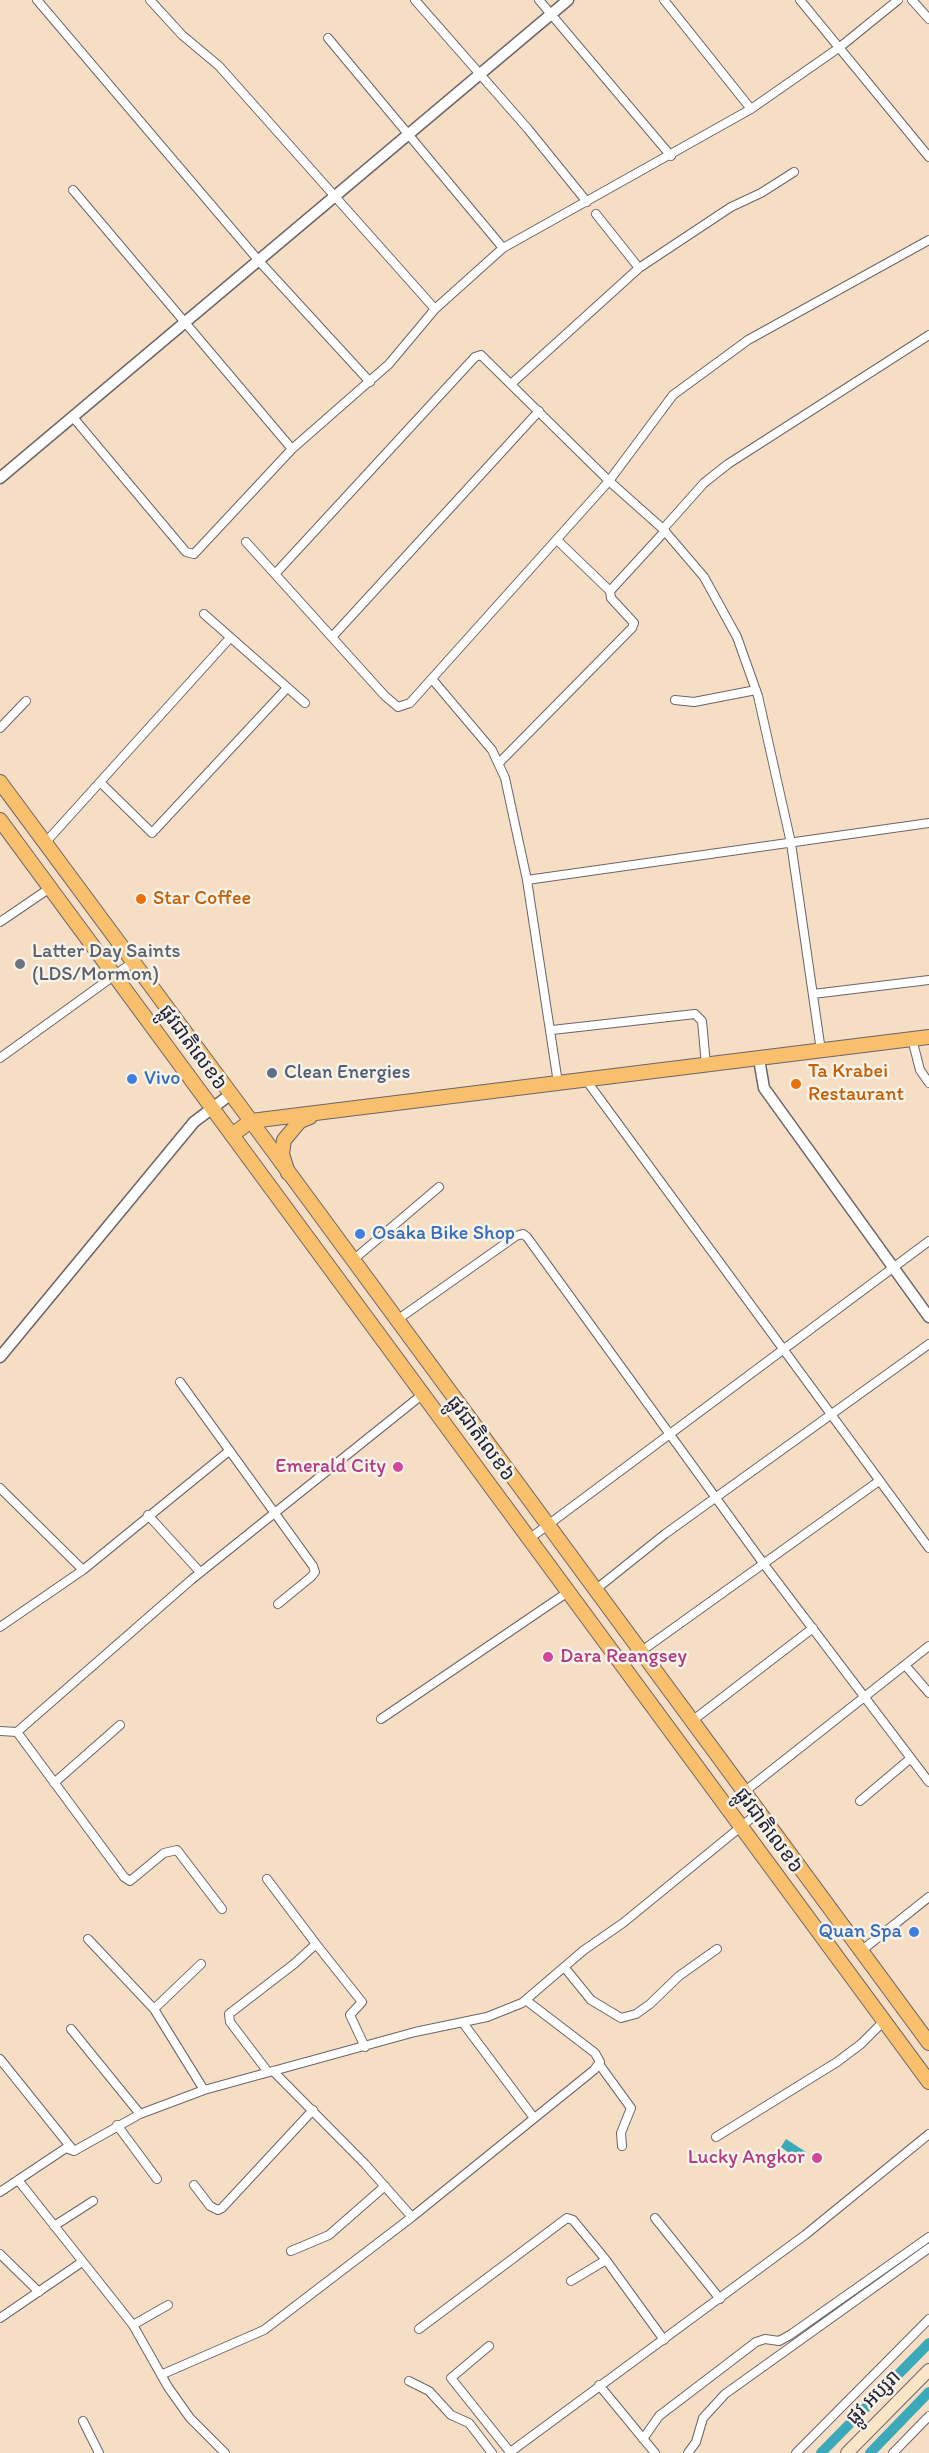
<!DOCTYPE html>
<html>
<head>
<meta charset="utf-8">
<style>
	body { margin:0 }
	canvas { display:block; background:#f5dec4 }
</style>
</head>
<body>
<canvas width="929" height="2453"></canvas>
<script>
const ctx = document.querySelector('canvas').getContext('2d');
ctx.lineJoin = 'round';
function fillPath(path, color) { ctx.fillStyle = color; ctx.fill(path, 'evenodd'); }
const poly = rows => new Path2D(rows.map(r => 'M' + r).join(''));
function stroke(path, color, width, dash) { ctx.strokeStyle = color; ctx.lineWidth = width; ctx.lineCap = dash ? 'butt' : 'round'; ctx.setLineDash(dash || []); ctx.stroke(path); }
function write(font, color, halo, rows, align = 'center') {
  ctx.font = font + ' Itim,"Noto Sans Khmer",sans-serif'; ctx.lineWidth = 5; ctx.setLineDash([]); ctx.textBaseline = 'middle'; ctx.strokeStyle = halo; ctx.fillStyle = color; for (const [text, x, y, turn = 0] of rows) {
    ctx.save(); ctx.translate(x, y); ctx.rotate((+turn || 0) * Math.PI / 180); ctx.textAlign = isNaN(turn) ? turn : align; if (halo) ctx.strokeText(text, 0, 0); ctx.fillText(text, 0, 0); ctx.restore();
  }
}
fillPath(poly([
	[786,2139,806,2152,800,2162,794,2162,789,2153,781,2147]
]), '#3ba9ba');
stroke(poly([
	[821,2453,929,2343],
	[870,2453,929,2392]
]), '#3ba9ba', 10);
const minor = poly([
	[37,0,259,261,370,382],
	[150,0,182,35,219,66,435,309],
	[415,0,528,129,587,202],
	[539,0,671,156],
	[664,0,751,109],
	[800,0,929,157],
	[912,0,929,19],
	[328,38,503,248],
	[73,190,292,449],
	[596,214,639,268],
	[511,384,639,268,731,207,761,193,794,172],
	[72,416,186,552,194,554,292,449,389,364,435,309,503,248,751,109,840,47,898,0],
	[663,529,704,483,728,464,929,335],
	[557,540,610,591],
	[246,542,385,696,398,707,410,703,609,481,673,395,748,340,929,240],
	[275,574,475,357,481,355,609,481,663,529,704,577,737,637,758,696,791,843,821,1051],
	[204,614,305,703],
	[332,637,539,411],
	[432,679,492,750,505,778,527,880,558,1083],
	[675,700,694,702,756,690],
	[0,728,26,701],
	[499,763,632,628,634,623,611,598,610,591,665,531],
	[101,783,152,833,287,688],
	[45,843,230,638],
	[527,880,929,823],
	[0,922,50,888],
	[813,994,929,980],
	[552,1030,695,1014,702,1021,706,1065],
	[912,1039,920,1070,929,1083],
	[0,1058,133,962],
	[586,1080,929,1548],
	[353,1260,439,1187],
	[397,1320,516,1236,523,1234,527,1237,763,1563,929,1782],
	[180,1382,313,1566,315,1572,311,1577,278,1604],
	[0,1488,83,1570],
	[148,1515,200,1572],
	[529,1539,929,1241],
	[595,1590,665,1534,929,1344],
	[0,1627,83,1570,229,1451],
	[622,1665,879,1481],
	[905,1665,929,1693],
	[381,1719,568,1592],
	[692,1721,813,1628],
	[0,1731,17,1732,124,1877,130,1881,164,1853,177,1850,222,1909],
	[17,1732,191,1580,423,1394],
	[54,1783,120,1725],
	[744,1792,929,1646],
	[860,1801,911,1758],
	[267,1879,316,1944,294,1964,229,2014,230,2022,268,2072],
	[88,1939,154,2009,204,2090],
	[316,1944,362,2002,350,2015,365,2047],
	[861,1951,929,1897],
	[565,1968,591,2000,621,2018,636,2014,650,2004,679,1976,717,1949],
	[154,2009,201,1964],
	[463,2023,534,2118],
	[71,2029,140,2114],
	[0,2059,73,2150],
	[599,2064,631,2108,621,2133,622,2146],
	[273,2071,365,2164,412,2217],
	[117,2125,157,2179],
	[716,2137,837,2062,861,2044,884,2021],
	[18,2180,133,2325,168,2387,190,2418,225,2453],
	[194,2185,210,2206,218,2210,222,2208,313,2110],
	[0,2192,66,2148,74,2151,140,2114,204,2090,415,2032,487,2017,522,2003,584,1950,623,1923,759,1812],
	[655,2218,720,2299],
	[54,2226,93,2201],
	[291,2251,329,2235,385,2186],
	[0,2254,39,2292],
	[571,2281,606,2260],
	[0,2318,82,2262],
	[133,2325,168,2305],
	[419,2329,567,2218,573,2220,606,2260,664,2340],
	[489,2346,451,2378,510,2452],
	[163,2374,264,2330,412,2217,594,2070,600,2062,595,2053,527,2001],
	[409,2381,429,2391,451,2415,469,2423,492,2453],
	[599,2385,655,2453],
	[83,2421,99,2453],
	[643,2439,659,2416,756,2342,765,2339,779,2341,790,2335,929,2237],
	[509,2453,805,2235,929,2134],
	[688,2453,696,2442,703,2418,725,2394,929,2248],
	[796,2453,929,2319],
	[893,2453,929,2416]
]);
const tertiary = poly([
	[0,478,568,0],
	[759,1059,764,1088,929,1317],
	[0,1357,194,1122,231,1094]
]);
const secondary = poly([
	[847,2453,929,2370]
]);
const primary = poly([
	[251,1121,929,2043],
	[232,1135,929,2082]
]);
const trunk = poly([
	[0,782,251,1121],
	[0,820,232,1135,251,1121,929,1037],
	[288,1173,282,1154,284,1140,300,1121,310,1117]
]);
stroke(minor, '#6c646b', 10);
stroke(tertiary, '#6c646b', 13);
stroke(secondary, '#6c646b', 14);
stroke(primary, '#6c646b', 16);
stroke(trunk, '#6c646b', 16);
stroke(minor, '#fff', 8);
stroke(tertiary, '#fff', 10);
stroke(secondary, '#fce5c4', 12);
stroke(primary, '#f8bf6c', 14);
stroke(trunk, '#f8bf6c', 14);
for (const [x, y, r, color] of [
	[141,899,6,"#e8710a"],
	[20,964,6,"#6b7280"],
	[272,1073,6,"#5c6f8a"],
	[132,1079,6,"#3f7fe0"],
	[796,1084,6,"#e8710a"],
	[360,1234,6,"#3f7fe0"],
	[398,1467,6,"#d1479c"],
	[548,1657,6,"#d1479c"],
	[914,1932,6,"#3f7fe0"],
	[817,2158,6,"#d1479c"]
]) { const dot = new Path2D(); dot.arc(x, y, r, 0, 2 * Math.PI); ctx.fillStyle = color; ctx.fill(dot); stroke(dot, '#f7f3e8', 2); }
write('20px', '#c56008', '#f7f3e8', [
	["Star Coffee",153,899],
	["Ta Krabei",808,1072],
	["Restaurant",808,1095]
], 'left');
write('20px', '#5b616d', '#f7f3e8', [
	["Latter Day Saints",32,952],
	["(LDS/Mormon)",32,975]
], 'left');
write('20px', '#22223b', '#f7f3e8', [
	["ផ្លូវជាតិលេខ៦",192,1048,54],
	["ផ្លូវជាតិលេខ៦",480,1439,54],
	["ផ្លូវជាតិលេខ៦",768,1831,54],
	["ផ្លូវ អប្សរា",874,2398,-45]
]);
write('20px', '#4e5e75', '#f7f3e8', [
	["Clean Energies",284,1073]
], 'left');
write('20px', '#366cbe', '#f7f3e8', [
	["Vivo",144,1079],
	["Osaka Bike Shop",372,1234],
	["Quan Spa",902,1932,"right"]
], 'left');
write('20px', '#b23c85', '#f7f3e8', [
	["Emerald City",386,1467],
	["Dara Reangsey",560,1657,"left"],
	["Lucky Angkor",805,2158]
], 'right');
</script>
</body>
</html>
